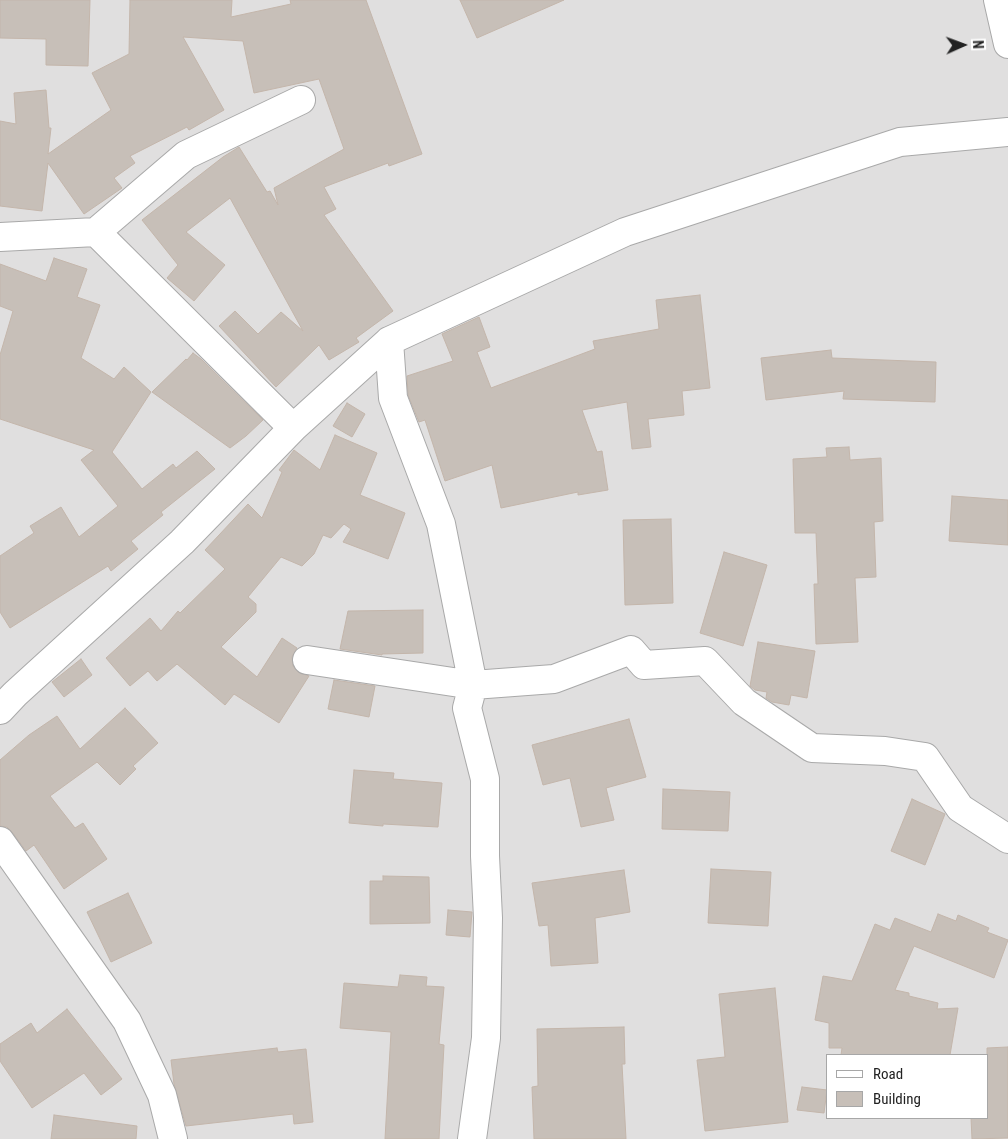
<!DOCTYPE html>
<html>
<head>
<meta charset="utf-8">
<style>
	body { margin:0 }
	#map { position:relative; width:1008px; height:1139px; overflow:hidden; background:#f2efe9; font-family:"Roboto Condensed",sans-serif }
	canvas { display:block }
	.legend { position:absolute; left:826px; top:1054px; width:162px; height:65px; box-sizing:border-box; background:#fff; border:1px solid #a7a7a7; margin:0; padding:6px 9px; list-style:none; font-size:15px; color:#222 }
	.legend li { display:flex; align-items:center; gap:10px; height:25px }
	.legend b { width:25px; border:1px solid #a7a7a7 }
	.north { position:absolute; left:938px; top:20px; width:50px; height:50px; -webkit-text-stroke:4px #fff; paint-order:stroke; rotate:88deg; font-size:14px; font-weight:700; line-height:20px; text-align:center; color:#222 }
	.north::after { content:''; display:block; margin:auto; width:18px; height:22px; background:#222; clip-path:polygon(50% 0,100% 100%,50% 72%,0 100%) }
</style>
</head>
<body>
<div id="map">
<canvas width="1008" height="1139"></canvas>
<ul class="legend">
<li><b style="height:6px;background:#fff"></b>Road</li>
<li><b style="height:14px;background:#c7bfb8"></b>Building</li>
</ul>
<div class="north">N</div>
</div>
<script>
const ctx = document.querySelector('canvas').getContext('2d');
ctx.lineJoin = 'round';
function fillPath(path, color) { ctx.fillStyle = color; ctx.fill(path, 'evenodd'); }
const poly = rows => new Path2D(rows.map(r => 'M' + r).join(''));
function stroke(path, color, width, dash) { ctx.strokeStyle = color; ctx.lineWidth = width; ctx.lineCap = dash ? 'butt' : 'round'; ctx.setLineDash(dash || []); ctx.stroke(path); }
fillPath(poly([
	[0,0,1008,0,1008,1139,0,1139],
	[827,1055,987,1055,987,1118,827,1118]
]), '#e0dfdf');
const building = poly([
	[0,0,90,0,88,66,46,65,46,39,0,38,0,0],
	[130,0,232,0,231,17,291,4,290,0,366,0,422,154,389,166,388,163,324,187,336,209,324,215,393,311,356,338,359,342,329,360,319,345,276,387,219,326,235,311,258,334,281,312,303,331,230,198,186,232,225,265,194,301,167,278,178,265,142,220,223,157,239,147,267,192,270,191,278,205,274,188,344,149,319,79,254,93,243,41,183,37,224,110,189,130,187,127,130,156,135,163,114,178,122,188,84,214,48,163,42,211,0,206,0,121,16,124,14,93,46,90,49,128,51,128,48,154,111,110,92,73,129,54,130,0],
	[460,0,564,0,477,38,460,0],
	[54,258,87,269,77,297,100,305,81,358,114,379,124,367,151,392,112,452,142,489,173,464,176,468,197,451,215,469,161,512,163,515,131,541,138,549,111,571,108,566,10,628,0,612,0,556,34,533,30,526,61,507,79,537,118,506,81,460,94,450,0,419,0,355,13,311,0,306,0,264,46,281,54,258],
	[700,295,710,388,682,391,684,415,648,419,651,447,632,449,627,402,582,410,597,452,602,451,608,490,578,495,578,492,501,508,492,465,445,481,425,420,419,422,408,395,407,376,453,361,442,334,479,317,490,347,477,352,491,388,595,349,593,341,659,329,656,300,700,295],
	[831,350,832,358,936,362,935,402,843,399,844,391,766,400,761,358,831,350],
	[193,353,201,359,263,420,246,436,230,448,152,392,186,359,187,360,193,353],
	[347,403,365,414,352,437,333,426,347,403],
	[335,435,377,453,360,495,405,513,388,559,343,542,351,529,344,524,331,538,323,535,314,554,302,566,281,557,248,597,256,604,256,612,221,647,257,677,282,638,297,648,292,657,293,666,298,672,309,676,279,723,234,694,225,705,177,664,157,681,148,671,130,686,106,658,150,618,161,631,178,611,180,613,225,569,205,550,248,504,262,518,282,472,279,470,294,450,320,470,335,435],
	[849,447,850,460,881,458,883,521,874,522,876,577,855,578,858,642,816,644,814,584,818,584,816,533,795,533,793,459,827,457,826,448,849,447],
	[952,496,1008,500,1008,545,949,541,952,496],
	[671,519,673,603,625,605,623,520,671,519],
	[724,552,767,565,743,646,700,633,724,552],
	[423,610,423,653,382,654,382,655,340,649,348,611,423,610],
	[758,642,815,651,807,698,791,695,789,705,772,702,766,698,767,692,755,690,750,686,758,642],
	[81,659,92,675,64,697,52,682,81,659],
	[334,680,375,686,369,717,328,709,334,680],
	[125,708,158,743,133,766,136,769,120,785,97,762,50,796,75,828,83,823,107,859,64,889,34,845,26,851,12,832,7,827,0,826,0,760,29,735,57,716,80,749,125,708],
	[629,719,646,777,606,788,614,820,581,827,570,778,543,785,532,745,629,719],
	[354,770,394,773,393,779,442,783,438,827,383,824,383,826,349,823,354,770],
	[663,789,730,792,728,831,662,829,663,789],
	[912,799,945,814,925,865,891,851,912,799],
	[711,869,771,872,768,926,708,923,711,869],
	[624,870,630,912,595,918,598,963,551,966,548,925,539,926,532,883,624,870],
	[383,876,429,877,430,923,370,924,370,881,383,881,383,876],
	[128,893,152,943,111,962,87,912,128,893],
	[448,910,472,912,470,937,446,935,448,910],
	[938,914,956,921,958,915,989,928,987,932,1008,940,994,978,914,946,895,990,909,993,909,996,938,1003,937,1009,958,1008,950,1055,841,1055,842,1048,829,1048,829,1023,815,1020,823,976,852,981,875,924,890,930,895,918,931,932,938,914],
	[400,975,427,977,426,986,444,987,439,1044,444,1045,439,1139,385,1139,391,1032,340,1028,344,983,398,987,400,975],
	[775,988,788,1122,705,1131,697,1060,725,1057,719,994,775,988],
	[67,1009,122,1079,101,1095,84,1073,32,1108,0,1061,0,1044,31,1023,37,1033,67,1009],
	[624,1027,625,1064,622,1064,626,1139,534,1139,532,1087,538,1086,537,1029,624,1027],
	[1008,1047,1008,1138,972,1139,971,1118,987,1118,987,1048,1008,1047],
	[277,1048,278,1052,306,1049,313,1122,294,1124,293,1114,186,1126,174,1084,171,1060,277,1048],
	[802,1087,827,1090,824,1113,797,1110,802,1087],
	[54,1115,137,1126,136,1139,51,1139,54,1115]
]);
fillPath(building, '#c7bfb8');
stroke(building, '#c4b6ab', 1);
const minor = poly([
	[998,0,1008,44],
	[96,232,186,155,301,100],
	[0,237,96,232,293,428],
	[389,341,393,398,441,524,473,685,467,708,485,779,485,856,488,918,486,1038,472,1139],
	[307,660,473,685,554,679,631,650,644,665,705,661,744,702,812,748,885,751,925,757,960,808,1008,839],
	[0,710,15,694,182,542,293,428,389,341,625,232,900,142,1008,132],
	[0,841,127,1021,162,1095,173,1139]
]);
stroke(minor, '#a9a9a9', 30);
stroke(minor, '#fff', 28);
</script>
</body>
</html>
